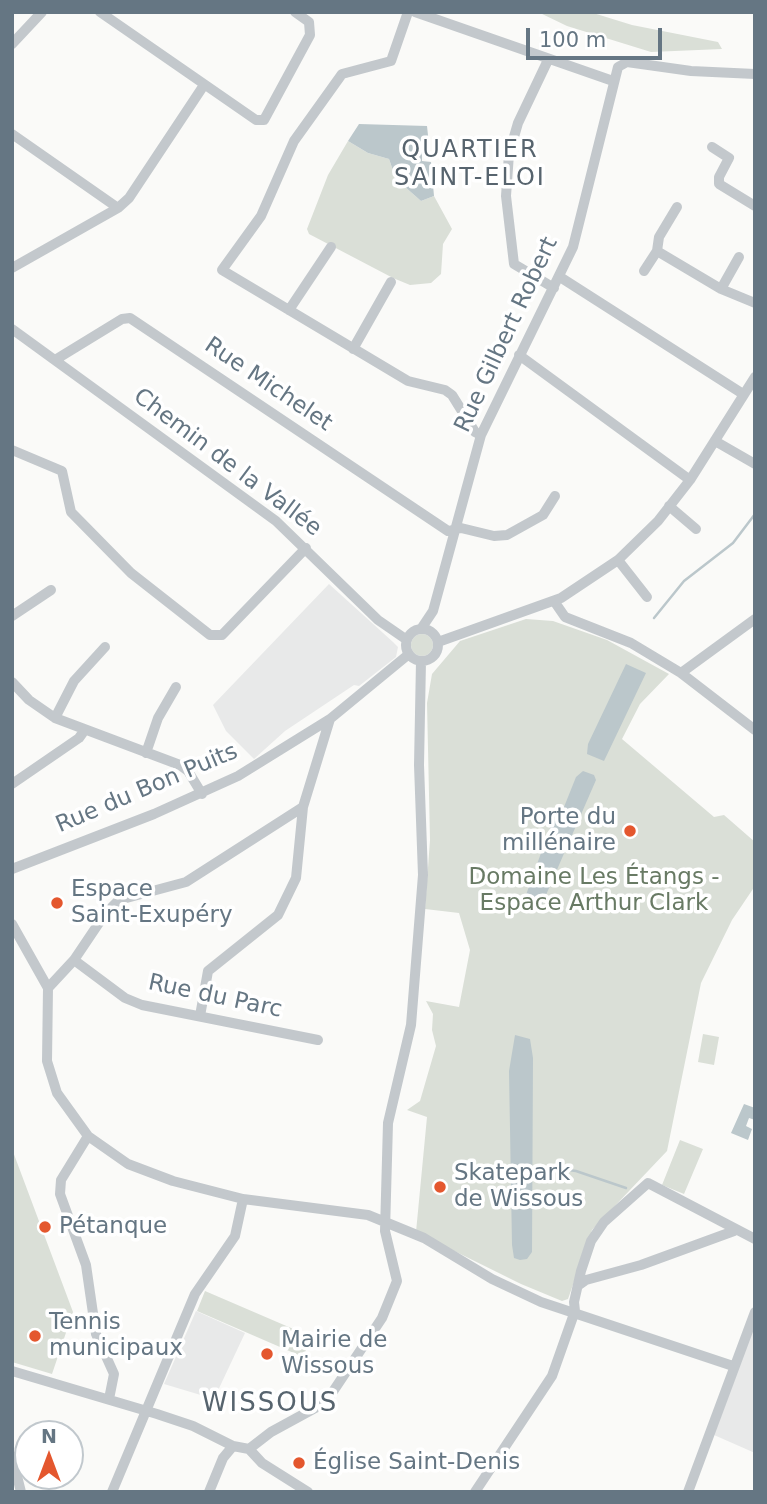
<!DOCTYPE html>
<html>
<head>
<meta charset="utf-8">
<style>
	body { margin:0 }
	#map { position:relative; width:767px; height:1504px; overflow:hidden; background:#fafaf8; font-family:"DejaVu Sans",sans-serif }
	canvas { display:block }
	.frame { position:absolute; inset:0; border:14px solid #657683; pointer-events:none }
	.north { position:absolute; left:14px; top:1420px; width:70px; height:70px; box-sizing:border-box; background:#fff; border:2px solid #c1c8cd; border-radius:50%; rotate:0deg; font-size:19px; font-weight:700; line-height:28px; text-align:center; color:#657683 }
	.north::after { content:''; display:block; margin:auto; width:24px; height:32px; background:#e4572e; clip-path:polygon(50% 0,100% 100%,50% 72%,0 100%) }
	.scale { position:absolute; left:526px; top:28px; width:136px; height:32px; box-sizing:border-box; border:4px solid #657683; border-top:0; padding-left:9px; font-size:21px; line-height:24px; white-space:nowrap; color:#657683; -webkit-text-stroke:5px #fff; paint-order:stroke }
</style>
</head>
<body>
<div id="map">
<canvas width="767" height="1504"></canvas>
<div class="frame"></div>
<div class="north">N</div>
<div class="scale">100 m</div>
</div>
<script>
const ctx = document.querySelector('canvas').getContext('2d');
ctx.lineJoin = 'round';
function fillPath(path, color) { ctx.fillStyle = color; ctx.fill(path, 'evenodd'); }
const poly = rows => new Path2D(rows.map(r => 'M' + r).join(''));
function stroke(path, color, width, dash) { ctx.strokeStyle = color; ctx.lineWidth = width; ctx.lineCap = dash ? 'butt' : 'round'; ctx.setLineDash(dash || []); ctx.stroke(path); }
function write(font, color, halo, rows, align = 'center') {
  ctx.font = font + ' "DejaVu Sans",sans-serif'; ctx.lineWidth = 7; ctx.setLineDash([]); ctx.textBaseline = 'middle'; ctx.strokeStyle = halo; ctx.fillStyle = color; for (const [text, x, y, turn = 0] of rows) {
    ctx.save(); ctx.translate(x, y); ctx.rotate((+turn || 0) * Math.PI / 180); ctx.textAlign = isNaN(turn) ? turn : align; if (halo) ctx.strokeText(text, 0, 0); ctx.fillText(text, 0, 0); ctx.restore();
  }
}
fillPath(poly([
	[329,584,393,642,398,647,396,657,359,686,354,685,285,731,254,759,226,731,213,705],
	[196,1311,245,1333,214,1399,164,1384],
	[755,1324,755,1453,714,1435]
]), '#e8e9e9');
fillPath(poly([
	[538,12,590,12,632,25,718,42,722,49,651,52,567,26],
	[348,141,368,153,389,159,396,179,421,201,434,196,452,229,443,244,441,274,431,283,410,285,393,278,309,234,307,229,328,175],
	[526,619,553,621,607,640,669,674,640,704,622,739,714,817,724,815,755,842,755,886,732,920,701,983,667,1151,592,1230,568,1299,562,1301,521,1284,416,1232,427,1117,407,1110,420,1101,436,1046,432,1030,433,1014,426,1001,459,1007,470,950,459,913,425,909,430,840,427,703,432,674,460,641],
	'411 645a11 11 0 1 1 22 0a11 11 0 1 1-22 0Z',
	[703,1034,719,1037,714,1065,698,1062],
	[680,1140,703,1149,684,1194,662,1185],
	[12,1149,73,1312,52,1374,12,1362],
	[205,1291,312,1337,303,1357,197,1311]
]), '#dadfd7');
fillPath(poly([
	[359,124,427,126,430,154,422,154,422,161,431,162,434,196,421,201,396,179,389,159,368,153,348,141],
	[626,664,646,673,604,761,587,754,588,744],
	[583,771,594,775,596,780,539,911,529,911,522,906,550,828,564,807,576,777],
	[515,1035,530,1039,533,1058,532,1252,527,1259,520,1260,514,1258,512,1245,509,1071],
	[744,1104,755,1108,755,1120,749,1118,746,1126,752,1129,748,1140,731,1133]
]), '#bbc7cb');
stroke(poly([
	[654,618,684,581,733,543,755,514],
	[543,1167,576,1171,626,1188]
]), '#bbc7cb', 2.5);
stroke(poly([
	[100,12,256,120,264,120,310,35,309,22,295,12],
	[408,12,391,61,342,74,294,141,261,216,222,270,408,381,445,390,452,395,475,432,481,435],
	[415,12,613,81],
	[12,44,42,12],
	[548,60,518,123,509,154,506,196,514,264,554,288],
	[12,134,118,208],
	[712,147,729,158,719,177,719,184,755,206],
	[657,251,721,289,755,303],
	[12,268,118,208,129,198,204,85],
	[644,271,657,251,659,237,677,207],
	[560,277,743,394],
	[721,289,739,257],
	[289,310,331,247],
	[12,329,276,521,378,620,407,640],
	[353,349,391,282],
	[519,355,690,480],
	[55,360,122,319,130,318,448,531,461,528,494,536,507,535,543,515,555,496],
	[715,441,755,464],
	[12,450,62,471,71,512,131,573,210,635,222,635,306,548],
	[669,506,696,529],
	[618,560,647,597],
	[554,601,565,617,631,643,681,673,755,730],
	[12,616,51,590],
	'406 645a16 16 0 1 1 32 0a16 16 0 1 1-32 0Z',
	[421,629,433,611,481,435,573,247,618,67,627,62,691,71,755,74],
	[438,642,561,598,618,560,658,521,690,480,755,377],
	[681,673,755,619],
	[12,682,29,700,55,718,180,765,188,771,202,794],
	[55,718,74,681,105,647],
	[146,753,158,718,176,687],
	[12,784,79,738,84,731],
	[12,869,154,814,238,776,330,719,409,654],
	[12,924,48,988,47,1061,57,1093,88,1136,128,1164,173,1181,243,1199,368,1215,424,1238,492,1279,541,1302,733,1366],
	[74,960,125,998,142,1005,318,1040],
	[48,988,74,960,105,914,119,900,186,882,303,807,330,719],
	[200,1016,208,971,278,915,296,878,303,807],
	[88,1136,61,1180,60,1194,86,1265,96,1334,114,1374,109,1399],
	[579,1285,586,1280,641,1265,734,1231],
	[12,1371,157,1414,193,1426,233,1446,249,1449,271,1432,326,1402,382,1318,397,1281,385,1231,388,1123,411,1025,423,875,419,765,421,661],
	[249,1449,262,1463,308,1492],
	[12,1456,21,1492],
	[112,1492,195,1294,235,1236,243,1199],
	[209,1492,223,1458,233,1446],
	[475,1492,552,1376,575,1311,574,1302,581,1271,591,1241,604,1222,648,1183,755,1239],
	[688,1492,755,1312]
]), '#c3c8cc', 10);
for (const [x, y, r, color] of [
	[630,831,7,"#e4572e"],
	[57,903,7,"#e4572e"],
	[440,1187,7,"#e4572e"],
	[45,1227,7,"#e4572e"],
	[35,1336,7,"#e4572e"],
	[267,1354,7,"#e4572e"],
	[299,1463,7,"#e4572e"]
]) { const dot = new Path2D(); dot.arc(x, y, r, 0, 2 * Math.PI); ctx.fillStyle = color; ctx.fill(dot); stroke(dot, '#fff', 2.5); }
write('23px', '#657683', '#fff', [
	["Rue Gilbert Robert",507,335,-65],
	["Rue Michelet",268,385,34],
	["Chemin de la Vallée",227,463,37],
	["Rue du Bon Puits",147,789,-23],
	["Rue du Parc",215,997,12]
]);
write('23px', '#657683', '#fff', [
	["Porte du",616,818,"right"],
	["millénaire",616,844,"right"],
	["Espace",71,890],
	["Saint-Exupéry",71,916],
	["Skatepark",454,1174],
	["de Wissous",454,1200],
	["Pétanque",59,1227],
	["Tennis",49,1323],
	["municipaux",49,1349],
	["Mairie de",281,1341],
	["Wissous",281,1367],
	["Église Saint-Denis",313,1463]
], 'left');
write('23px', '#687a64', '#fff', [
	["Domaine Les Étangs -",594,878],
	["Espace Arthur Clark",594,904]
]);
ctx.letterSpacing = '2px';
write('24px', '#57646e', '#fff', [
	["QUARTIER",470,151],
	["SAINT-ELOI",470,179]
]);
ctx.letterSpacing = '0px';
ctx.letterSpacing = '2px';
write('26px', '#57646e', '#fff', [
	["WISSOUS",270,1404]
]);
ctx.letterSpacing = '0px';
</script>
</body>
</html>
